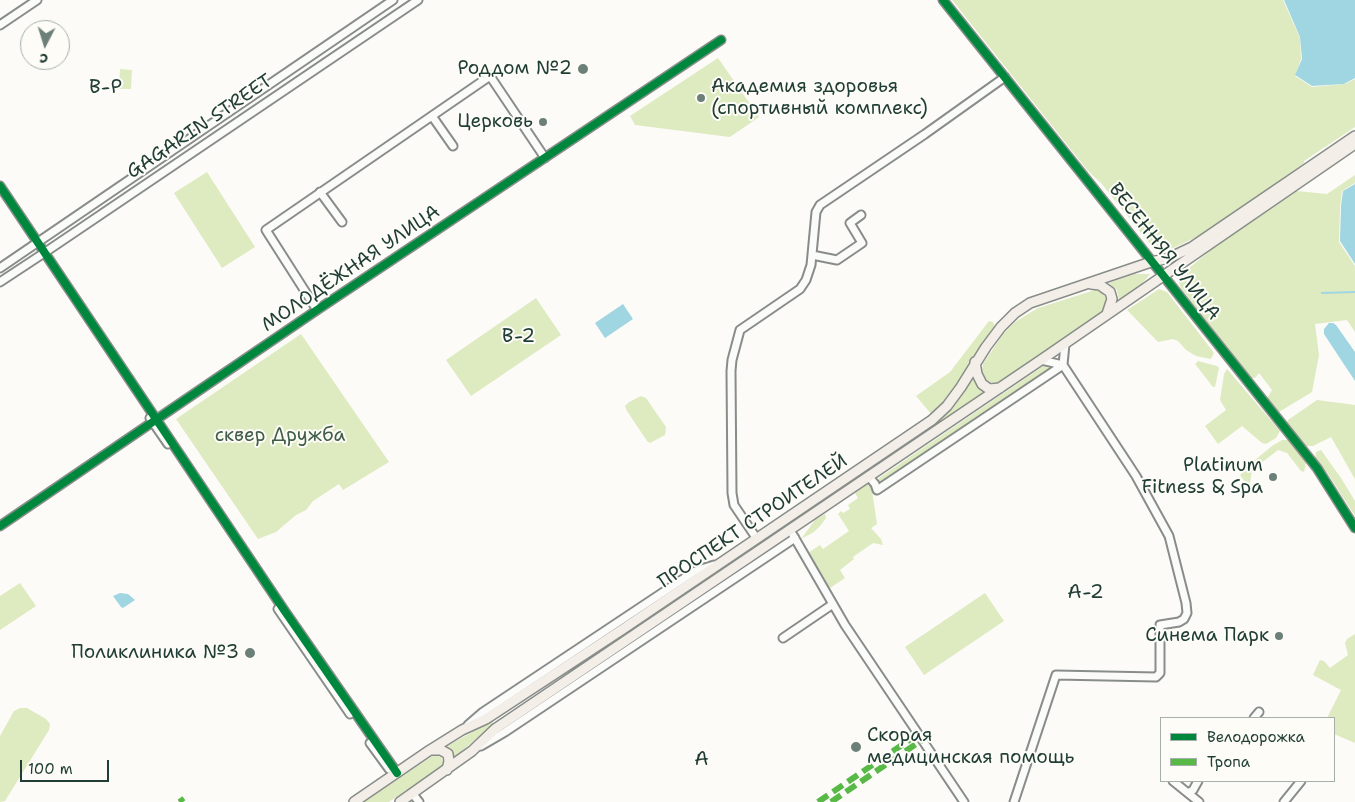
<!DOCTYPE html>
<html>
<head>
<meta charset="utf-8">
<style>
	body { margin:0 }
	#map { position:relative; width:1355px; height:802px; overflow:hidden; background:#fcfbf8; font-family:"Shantell Sans",sans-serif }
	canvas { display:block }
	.legend { position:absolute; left:1160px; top:717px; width:175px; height:65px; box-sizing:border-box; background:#fdfcf7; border:1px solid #a4b0a9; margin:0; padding:6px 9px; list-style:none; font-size:15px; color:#1f3d34 }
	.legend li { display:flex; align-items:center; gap:10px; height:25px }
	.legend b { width:25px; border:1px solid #a4b0a9 }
	.north { position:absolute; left:20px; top:20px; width:50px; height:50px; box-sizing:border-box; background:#fdfcf7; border:1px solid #a4b0a9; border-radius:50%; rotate:185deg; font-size:14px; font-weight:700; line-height:20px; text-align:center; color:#1f3d34 }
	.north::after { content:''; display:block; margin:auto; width:18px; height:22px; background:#6c8079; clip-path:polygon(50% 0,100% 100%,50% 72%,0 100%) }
	.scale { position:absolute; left:20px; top:760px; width:89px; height:22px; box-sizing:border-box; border:2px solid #1f3d34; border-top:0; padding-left:6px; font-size:15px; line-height:18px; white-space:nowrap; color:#1f3d34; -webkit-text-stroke:4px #fdfcf7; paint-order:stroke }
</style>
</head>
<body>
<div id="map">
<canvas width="1355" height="802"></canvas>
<ul class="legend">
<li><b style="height:6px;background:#00873e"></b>Велодорожка</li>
<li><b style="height:6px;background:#58b947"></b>Тропа</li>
</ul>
<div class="north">С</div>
<div class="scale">100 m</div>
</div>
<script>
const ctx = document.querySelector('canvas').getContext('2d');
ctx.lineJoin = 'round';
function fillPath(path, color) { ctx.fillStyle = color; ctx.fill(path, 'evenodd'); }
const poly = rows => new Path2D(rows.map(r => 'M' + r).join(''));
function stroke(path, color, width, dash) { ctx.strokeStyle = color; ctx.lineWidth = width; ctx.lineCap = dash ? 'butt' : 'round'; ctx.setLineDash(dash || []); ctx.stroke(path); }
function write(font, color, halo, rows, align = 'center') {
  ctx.font = font + ' "Shantell Sans",sans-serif'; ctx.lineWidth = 4; ctx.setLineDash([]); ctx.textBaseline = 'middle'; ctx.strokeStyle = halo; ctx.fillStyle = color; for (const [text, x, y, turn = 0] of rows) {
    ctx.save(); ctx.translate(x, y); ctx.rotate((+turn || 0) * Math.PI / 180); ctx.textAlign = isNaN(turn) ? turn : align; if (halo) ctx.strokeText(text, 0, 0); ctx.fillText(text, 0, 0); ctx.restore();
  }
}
fillPath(poly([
	[952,0,1283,0,1300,38,1301,59,1295,76,1312,87,1345,84,1355,79,1355,127,1304,161,1304,163,1207,232,1163,253,1151,245,1101,183,1088,171],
	[718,58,759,117,730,137,635,125,630,116],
	[120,69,132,70,131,89,119,89],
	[207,172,255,247,222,268,174,193],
	[1355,175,1355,183,1342,191,1340,208,1339,242,1355,266,1355,332,1347,320,1315,324,1319,355,1312,392,1279,412,1268,399,1268,397,1272,390,1259,373,1255,378,1251,378,1181,288,1177,278,1217,245,1297,191,1327,194],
	[1135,274,1150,274,1140,286,1119,300,1117,290,1109,283],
	[1159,289,1167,292,1214,353,1211,359,1196,356,1186,350,1178,341,1173,339,1158,342,1127,310],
	[1095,290,1100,291,1105,297,1106,302,1103,311,999,383,990,382,985,379,982,370,983,364,1003,334,1015,322,1038,308],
	[536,298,561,335,471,396,446,360],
	[989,321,993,322,995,326,995,330,946,403,932,415,916,396,950,372],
	[301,334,389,462,343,490,339,484,313,501,306,510,296,515,276,532,258,539,176,419],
	[1198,361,1217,366,1219,368,1215,387,1213,387,1195,364],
	[1045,365,1053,366,1054,369,880,485,878,480,879,478],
	[1227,369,1280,431,1276,438,1266,444,1262,443,1242,426,1218,444,1205,426,1226,410,1220,400,1224,374],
	[974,377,977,386,987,392,940,424,938,422,950,411],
	[641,396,646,398,666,427,665,435,650,443,647,441,627,411,625,406,629,402],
	[1317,400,1355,405,1355,479,1331,437,1313,446,1305,446,1287,424,1288,420],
	[1282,440,1289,440,1306,462,1304,472,1301,471,1287,453,1278,450,1252,470,1250,483,1253,488,1251,490,1240,475,1255,460,1272,446],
	[1321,450,1341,478,1355,501,1355,516,1328,474,1315,459,1316,452],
	[867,484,871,484,877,524,871,528,881,539,883,545,873,543,853,557,854,559,840,570,845,578,830,588,808,553,820,545,823,549,849,531,838,514,841,511,843,513,850,509,848,505,858,498,855,493],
	[825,514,826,518,821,525,814,532,801,539,815,520],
	[20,583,36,606,0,630,0,596],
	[985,593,1004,621,924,675,905,647],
	[1355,634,1355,743,1334,734,1334,718,1327,718,1341,690,1313,675,1320,660,1324,661,1330,668,1348,655,1345,643,1347,639],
	[20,708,27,708,46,719,50,724,49,730,5,801,0,802,0,736,14,711],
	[492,721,494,724,452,759,444,748],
	[434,755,441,757,443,762,442,766,427,776,389,802,364,802]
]), '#deeabf');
fillPath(poly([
	[1284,0,1355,0,1355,78,1344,84,1312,86,1295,75,1302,59,1300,37],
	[1355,184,1355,264,1340,241,1341,206,1343,191],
	[623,304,633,319,605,338,595,323],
	[1329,323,1333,323,1336,325,1355,352,1355,381,1324,334,1324,329],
	[120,593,128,594,135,600,123,608,121,607,113,596]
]), '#a0d5e2');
stroke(poly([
	[1322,293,1355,292]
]), '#a0d5e2', 2);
const minor = poly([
	[943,0,1317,468,1355,528],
	[0,25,37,0],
	[432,116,453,146],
	[0,186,284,610,397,773],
	[320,192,342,222],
	[812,255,837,260,862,243,850,223,861,215],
	[0,268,393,0],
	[0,282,44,253,418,0],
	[317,310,266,230,490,76,545,158],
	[1041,360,1063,365],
	[150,418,168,444],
	[869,477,875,484,877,490,1063,365],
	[0,526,317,310,721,40],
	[793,535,845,625,964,802],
	[757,539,734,505,732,493,731,371,732,360,740,330,800,289,806,280,811,265,816,212,820,205,925,134,1005,77],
	[278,609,350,714],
	[783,638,833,604],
	[1254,718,1259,712],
	[468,725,483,712,695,571,714,565],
	[370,743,389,769],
	[481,746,505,732,795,538],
	[1173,781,1199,802],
	[412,793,419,802],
	[1188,793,1193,790,1198,781],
	[1014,802,1056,675,1156,677,1160,673,1160,625,1179,622,1184,619,1187,613,1186,603,1169,536,1136,476,1063,365,1065,344],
	[1284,802,1301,781]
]);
const major = poly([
	[1091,284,1100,285,1110,292,1112,299,1107,314],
	[975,362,977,374,982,384,989,389,1000,388],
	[430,750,441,750,448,754,449,761,447,770],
	[354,802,430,750,462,730,486,719,623,629,932,420,947,406,961,387,986,347,1001,327,1015,313,1030,303,1151,262,1169,258,1192,247,1355,136],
	[400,802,472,751,495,729,1041,360,1355,144]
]);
stroke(minor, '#888d8a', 11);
stroke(major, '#888d8a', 12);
stroke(minor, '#fbfbf9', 7);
stroke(major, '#f3eee7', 9);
stroke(poly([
	[180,798,183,802],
	[818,802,918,734],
	[831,802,922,740]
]), '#58b947', 6, [12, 6]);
stroke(poly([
	[943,0,1317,468,1355,528],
	[0,186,284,610,397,773],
	[0,526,317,310,721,40]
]), '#00873e', 8);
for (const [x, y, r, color] of [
	[583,69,6,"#6c8079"],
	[701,98,5,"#6c8079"],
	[543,122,5,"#6c8079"],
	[1273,477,5,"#6c8079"],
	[1279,636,5,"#6c8079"],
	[250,653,6,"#6c8079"],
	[856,747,6,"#6c8079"]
]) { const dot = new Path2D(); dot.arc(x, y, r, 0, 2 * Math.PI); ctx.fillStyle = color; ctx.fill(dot); stroke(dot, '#fdfcf7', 2); }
write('19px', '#1f3d34', '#fdfcf7', [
	["Роддом №2",572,69],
	["Академия здоровья",711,87,"left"],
	["(спортивный комплекс)",711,109,"left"],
	["Церковь",533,122],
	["Platinum",1263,466],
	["Fitness & Spa",1263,488],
	["Синема Парк",1269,636],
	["Поликлиника №3",239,653],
	["Скорая",867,736,"left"],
	["медицинская помощь",867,758,"left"]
], 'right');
write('19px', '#1f3d34', '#fdfcf7', [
	["GAGARIN STREET",200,127,-34],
	["ВЕСЕННЯЯ УЛИЦА",1164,252,52],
	["МОЛОДЁЖНАЯ УЛИЦА",351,269,-34],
	["ПРОСПЕКТ СТРОИТЕЛЕЙ",753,522,-34]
]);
write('19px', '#405d47', '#fdfcf7', [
	["сквер Дружба",280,436]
]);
ctx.letterSpacing = '1px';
write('20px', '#1f3d34', '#fdfcf7', [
	["В-Р",106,88],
	["В-2",519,337],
	["А-2",1086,593],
	["А",702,760]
]);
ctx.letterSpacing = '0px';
</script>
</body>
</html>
